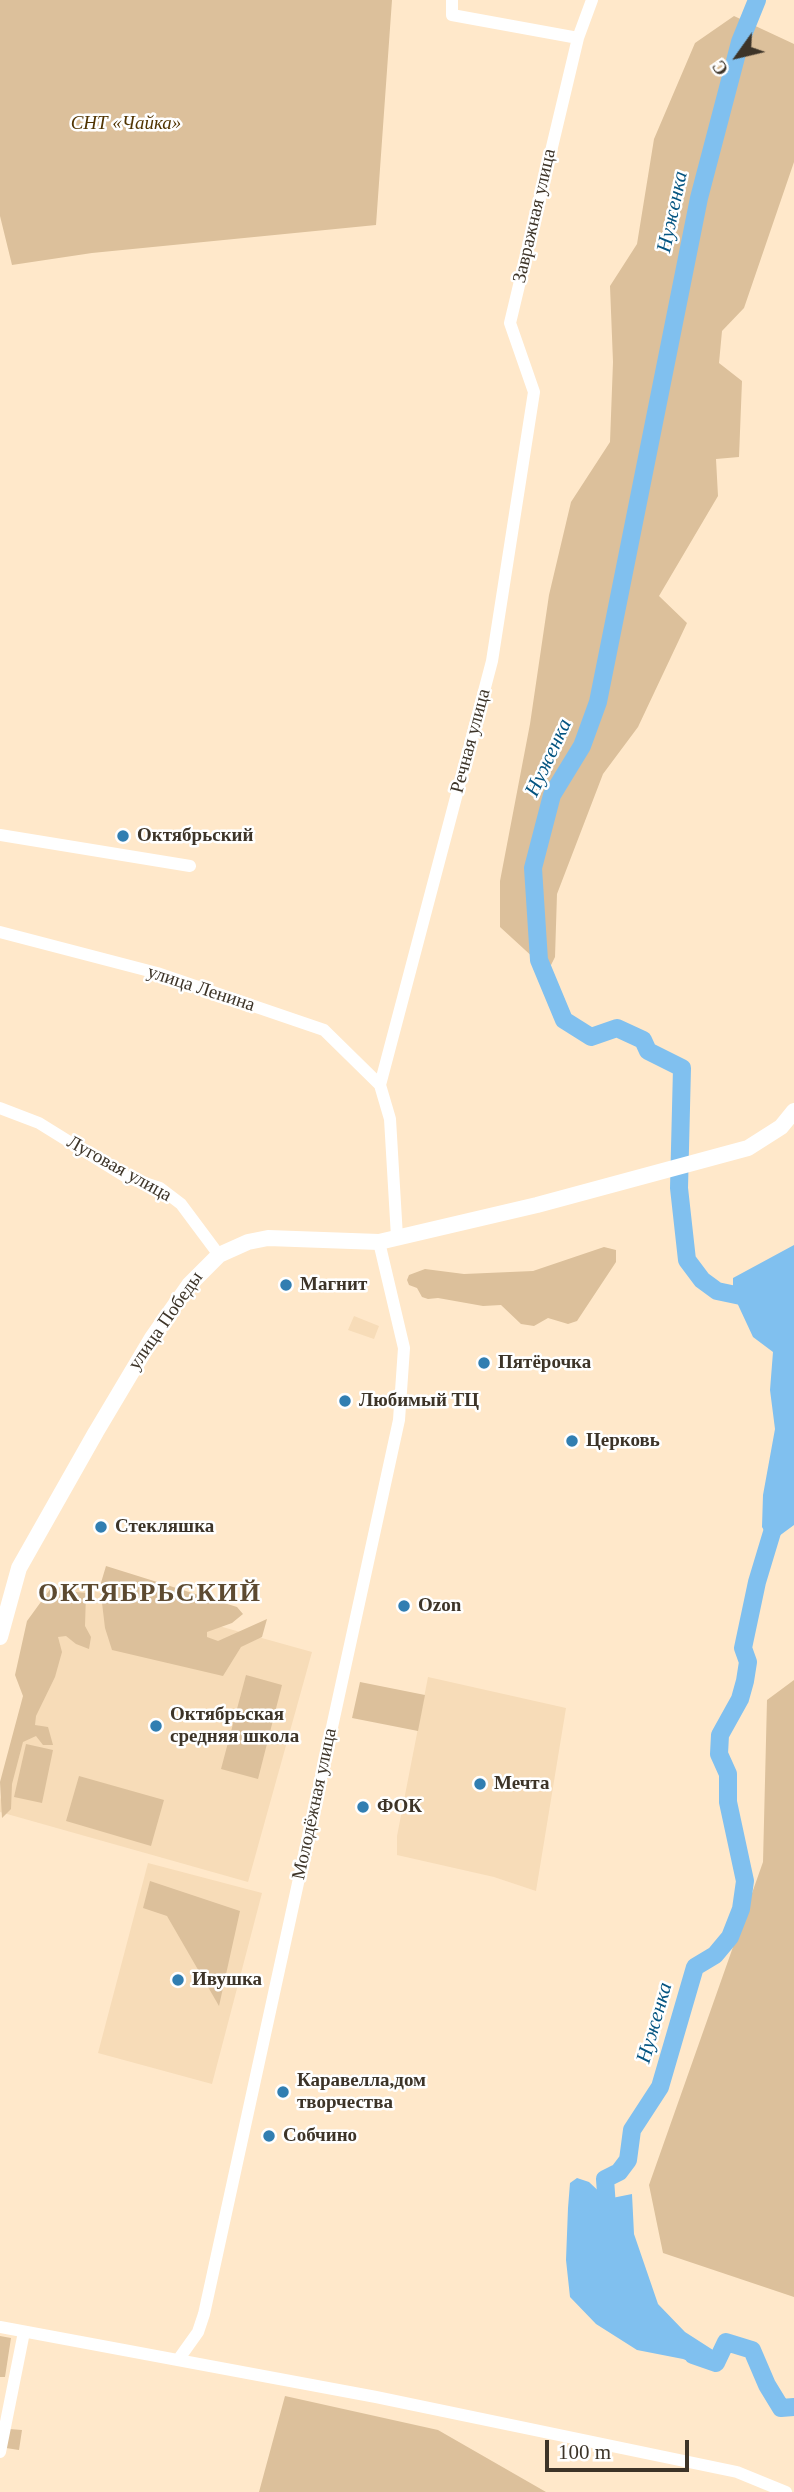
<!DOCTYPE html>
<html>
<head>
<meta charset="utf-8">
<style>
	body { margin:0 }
	#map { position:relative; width:794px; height:2492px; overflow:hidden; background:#ffe8ca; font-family:Georgia,serif }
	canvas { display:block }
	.north { position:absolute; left:703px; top:21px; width:70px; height:70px; -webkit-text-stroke:5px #fff; paint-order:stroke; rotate:236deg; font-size:19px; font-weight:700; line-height:28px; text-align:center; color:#3d3428 }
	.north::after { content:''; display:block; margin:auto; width:24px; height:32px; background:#3d3428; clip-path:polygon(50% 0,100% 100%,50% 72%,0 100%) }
	.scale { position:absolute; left:545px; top:2440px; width:144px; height:32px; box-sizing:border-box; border:4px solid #3d3428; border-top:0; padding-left:9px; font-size:21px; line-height:24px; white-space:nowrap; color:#3d3428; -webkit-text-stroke:5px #fff; paint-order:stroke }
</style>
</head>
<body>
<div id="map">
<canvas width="794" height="2492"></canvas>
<div class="north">С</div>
<div class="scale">100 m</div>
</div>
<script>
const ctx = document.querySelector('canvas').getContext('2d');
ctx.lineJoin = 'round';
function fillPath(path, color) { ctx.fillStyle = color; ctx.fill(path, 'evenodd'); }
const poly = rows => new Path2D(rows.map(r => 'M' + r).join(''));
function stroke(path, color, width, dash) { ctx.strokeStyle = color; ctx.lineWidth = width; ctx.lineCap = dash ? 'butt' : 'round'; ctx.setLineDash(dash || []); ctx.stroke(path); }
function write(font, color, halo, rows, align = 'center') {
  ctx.font = font + ' Georgia,serif'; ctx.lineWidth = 5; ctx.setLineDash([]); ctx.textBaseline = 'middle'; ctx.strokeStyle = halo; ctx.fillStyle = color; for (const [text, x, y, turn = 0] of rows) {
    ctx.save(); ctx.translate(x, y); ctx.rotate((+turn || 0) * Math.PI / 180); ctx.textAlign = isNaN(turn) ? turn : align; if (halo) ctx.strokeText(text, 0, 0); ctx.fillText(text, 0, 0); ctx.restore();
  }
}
fillPath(poly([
	[354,1316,379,1326,374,1339,348,1330],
	[61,1582,312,1652,248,1882,0,1812,0,1800],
	[428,1677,566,1708,536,1891,494,1877,397,1855,397,1836],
	[148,1863,262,1893,212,2084,98,2053]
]), '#f7dcb8');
fillPath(poly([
	[0,0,392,0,376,225,92,253,12,265,0,216],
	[734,16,794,44,794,162,744,308,722,331,719,363,742,381,739,457,716,459,718,496,659,596,687,623,638,727,603,774,557,894,555,957,548,971,500,927,500,881,530,724,549,595,571,502,610,442,613,362,610,286,637,244,654,139,695,43],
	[604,1247,616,1250,616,1262,577,1321,568,1324,548,1318,534,1326,521,1324,501,1305,483,1306,438,1298,428,1299,422,1297,417,1288,409,1285,407,1280,409,1275,425,1269,464,1274,533,1271],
	[106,1566,237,1607,243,1614,232,1623,207,1632,207,1637,218,1641,267,1619,262,1637,241,1647,223,1676,112,1650,105,1628,100,1586],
	[51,1588,65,1596,76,1592,86,1593,85,1626,91,1637,89,1649,76,1644,66,1636,58,1637,62,1652,55,1677,36,1716,35,1725,48,1727,53,1745,43,1745,36,1736,23,1742,12,1784,11,1809,2,1818,0,1782,23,1696,15,1675,27,1621],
	[246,1675,282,1685,258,1779,221,1769],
	[794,1680,794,2297,663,2253,649,2185,763,1862,767,1700],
	[360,1682,425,1695,418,1731,352,1718],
	[26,1744,53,1750,42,1803,14,1797],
	[79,1776,164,1800,151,1846,66,1821],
	[150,1881,240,1911,219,2006,167,1916,143,1908],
	[0,2336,11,2338,5,2377,0,2377],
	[285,2396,438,2430,546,2492,259,2492],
	[9,2429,22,2430,19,2450,6,2448]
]), '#dcc09b');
fillPath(poly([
	[794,1245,794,1525,771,1542,762,1527,763,1495,775,1429,770,1390,773,1352,753,1337,733,1294,733,1278],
	[577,2178,589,2182,607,2199,632,2194,634,2234,658,2304,685,2332,713,2350,716,2363,709,2369,683,2359,637,2350,596,2324,570,2297,566,2260,568,2208,570,2183]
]), '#80c0ef');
stroke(poly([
	[755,1299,717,1291,702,1280,687,1260,679,1188,682,1068,648,1051,643,1040,617,1028,591,1037,564,1020,539,960,533,868,552,795,582,746,598,702,699,198,740,42,757,0],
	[608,2221,605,2179,619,2172,628,2160,632,2130,660,2087,695,1967,715,1955,730,1937,741,1909,745,1881,728,1802,728,1774,719,1754,720,1735,740,1699,745,1681,748,1662,743,1648,757,1582,776,1519],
	[693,2355,716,2363,726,2342,752,2350,767,2385,781,2408,794,2407]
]), '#80c0ef', 18);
stroke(poly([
	[452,0,452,15,578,38],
	[0,835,190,866],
	[0,932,157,973,324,1030,380,1085,390,1119,397,1237],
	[380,1085,492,661,534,392,510,323,578,38,592,0],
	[0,1108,39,1123,126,1177,160,1188,181,1204,219,1255],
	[0,2327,376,2397,737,2472,786,2492],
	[178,2360,198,2332,204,2314,399,1420,404,1348,379,1242],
	[0,2452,24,2332]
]), '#fff', 12);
stroke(poly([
	[0,1637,19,1568,96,1432,152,1338,189,1285,219,1255,248,1242,268,1238,379,1242,537,1205,748,1148,781,1127,794,1111]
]), '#fff', 16);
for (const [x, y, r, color] of [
	[123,836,7,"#317eb1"],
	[286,1285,7,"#317eb1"],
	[484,1363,7,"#317eb1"],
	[345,1401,7,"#317eb1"],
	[572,1441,7,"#317eb1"],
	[101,1527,7,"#317eb1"],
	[404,1606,7,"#317eb1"],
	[156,1726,7,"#317eb1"],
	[480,1784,7,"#317eb1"],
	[363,1807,7,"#317eb1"],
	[178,1980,7,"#317eb1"],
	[283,2092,7,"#317eb1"],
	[269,2136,7,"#317eb1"]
]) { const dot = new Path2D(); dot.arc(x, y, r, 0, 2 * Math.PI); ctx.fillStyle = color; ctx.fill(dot); stroke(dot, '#fff', 2.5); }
write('italic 19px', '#513401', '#fff', [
	["СНТ «Чайка»",126,124]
]);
write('19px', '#3d3428', '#fff', [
	["Завражная улица",535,216,-77],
	["Речная улица",471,741,-75],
	["улица Ленина",201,989,18],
	["Луговая улица",119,1169,29],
	["улица Победы",166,1321,-55],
	["Молодёжная улица",315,1804,-78]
]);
write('bold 19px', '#3d3428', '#fff', [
	["Октябрьский",137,836],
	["Магнит",300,1285],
	["Пятёрочка",498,1363],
	["Любимый ТЦ",359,1401],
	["Церковь",586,1441],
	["Стекляшка",115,1527],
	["Ozon",418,1606],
	["Октябрьская",170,1715],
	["средняя школа",170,1737],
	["Мечта",494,1784],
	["ФОК",377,1807],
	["Ивушка",192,1980],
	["Каравелла,дом",297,2081],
	["творчества",297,2103],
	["Собчино",283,2136]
], 'left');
write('italic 21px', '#045480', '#fff', [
	["Нуженка",673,212,-78],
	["Нуженка",549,758,-65],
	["Нуженка",655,2023,-74]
]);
ctx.letterSpacing = '2px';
write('bold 26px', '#5d4a31', '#fff', [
	["ОКТЯБРЬСКИЙ",150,1594]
]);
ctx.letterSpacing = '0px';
</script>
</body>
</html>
